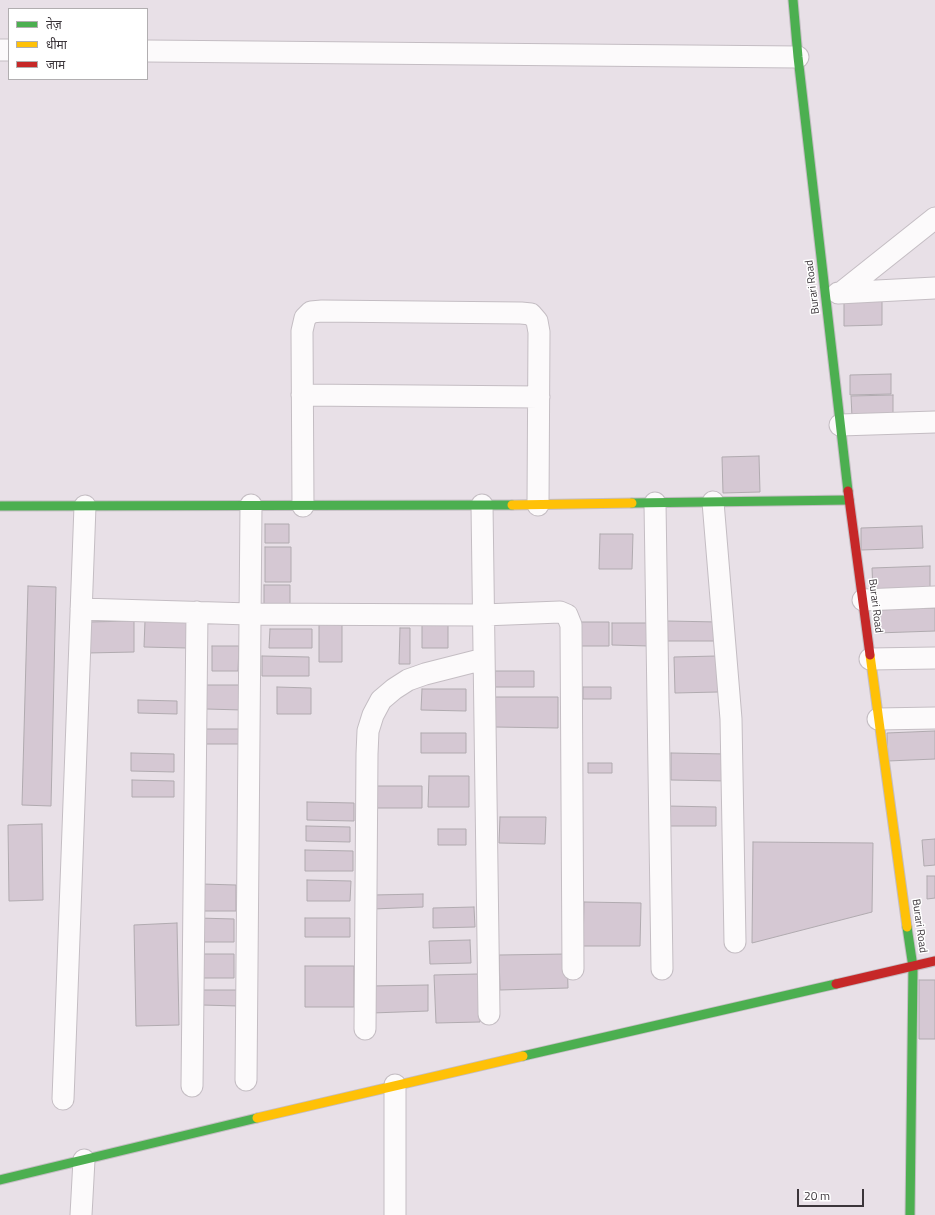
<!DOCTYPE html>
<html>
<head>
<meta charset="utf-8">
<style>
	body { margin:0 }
	#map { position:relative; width:935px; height:1215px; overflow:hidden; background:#e8e0e7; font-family:"Titillium Web","Noto Sans Devanagari",sans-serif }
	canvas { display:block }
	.legend { position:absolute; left:8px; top:8px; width:140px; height:72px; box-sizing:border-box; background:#fff; border:1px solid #b1aeb0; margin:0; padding:5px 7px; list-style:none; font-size:12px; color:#3b353a }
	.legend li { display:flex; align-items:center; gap:8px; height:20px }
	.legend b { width:20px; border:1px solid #b1aeb0 }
	.scale { position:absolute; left:797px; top:1189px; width:67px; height:18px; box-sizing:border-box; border:2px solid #3b353a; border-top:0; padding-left:5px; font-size:12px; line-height:14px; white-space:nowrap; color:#3b353a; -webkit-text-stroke:3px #fff; paint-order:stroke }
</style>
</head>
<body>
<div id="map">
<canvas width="935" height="1215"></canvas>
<ul class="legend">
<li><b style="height:5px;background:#4caf50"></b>तेज़</li>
<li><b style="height:5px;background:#ffc107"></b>धीमा</li>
<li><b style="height:5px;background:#c62828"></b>जाम</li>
</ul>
<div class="scale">20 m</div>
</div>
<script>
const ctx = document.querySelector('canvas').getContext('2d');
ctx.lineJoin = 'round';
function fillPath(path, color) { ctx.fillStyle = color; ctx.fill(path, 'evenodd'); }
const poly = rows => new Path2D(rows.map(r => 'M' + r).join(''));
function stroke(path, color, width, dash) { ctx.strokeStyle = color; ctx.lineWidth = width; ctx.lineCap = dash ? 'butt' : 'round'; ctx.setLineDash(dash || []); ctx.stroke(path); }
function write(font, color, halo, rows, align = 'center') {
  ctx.font = font + ' "Titillium Web",sans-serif'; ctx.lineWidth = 3; ctx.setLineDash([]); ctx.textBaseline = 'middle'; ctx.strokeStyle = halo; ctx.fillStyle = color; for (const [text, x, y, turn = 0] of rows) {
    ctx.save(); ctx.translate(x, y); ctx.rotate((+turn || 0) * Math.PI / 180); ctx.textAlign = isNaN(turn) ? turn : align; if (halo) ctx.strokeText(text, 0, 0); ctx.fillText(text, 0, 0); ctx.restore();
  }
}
const building = poly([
	[882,297,882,325,844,326,844,298,882,297],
	[891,374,891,394,850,395,850,375,891,374],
	[893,395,893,415,852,417,851,396,893,395],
	[759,456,760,492,723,493,722,457,759,456],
	[265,524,289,524,289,543,265,543,265,524],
	[922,526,923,548,861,550,861,528,922,526],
	[600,534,633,534,632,569,599,569,600,534],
	[265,547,291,547,291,582,265,582,265,547],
	[930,566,930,590,873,591,872,568,930,566],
	[264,585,290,585,290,607,264,607,264,585],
	[28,586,56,587,51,806,22,805,28,586],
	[935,608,935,631,877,633,877,610,935,608],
	[134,621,134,652,88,653,87,622,134,621],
	[145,621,188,621,187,648,144,647,145,621],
	[667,621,718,622,718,641,667,641,667,621],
	[578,622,609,622,609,646,577,646,578,622],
	[422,623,448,624,448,648,422,648,422,623],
	[612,623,650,623,649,646,612,645,612,623],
	[319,624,342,625,342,662,319,662,319,624],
	[400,628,410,628,410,664,399,664,400,628],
	[270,629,312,629,312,648,269,648,270,629],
	[212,646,239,646,238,671,212,671,212,646],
	[262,656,309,657,309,676,262,676,262,656],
	[717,656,718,692,675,693,674,657,717,656],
	[495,671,534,671,534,687,495,687,495,671],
	[206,685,242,685,242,710,206,709,206,685],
	[277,687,311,688,311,714,277,714,277,687],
	[583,687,611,687,611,699,583,699,583,687],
	[422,689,466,689,466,711,421,710,422,689],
	[495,697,558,697,558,728,495,727,495,697],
	[138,700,177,701,177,714,138,713,138,700],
	[203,729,241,729,240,744,203,744,203,729],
	[935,731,935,759,888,761,887,733,935,731],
	[421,733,466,733,466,753,421,753,421,733],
	[131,753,174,754,174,772,131,771,131,753],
	[671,753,727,754,726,781,671,780,671,753],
	[588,763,612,763,612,773,588,773,588,763],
	[429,776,469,776,469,807,428,807,429,776],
	[132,780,174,781,174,797,132,797,132,780],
	[372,786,422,786,422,808,372,808,372,786],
	[307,802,354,803,354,821,307,820,307,802],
	[667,806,716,807,716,826,666,826,667,806],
	[500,817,546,817,545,844,499,843,500,817],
	[42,824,43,900,9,901,8,825,42,824],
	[306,826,350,827,350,842,306,841,306,826],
	[438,829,466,829,466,845,438,845,438,829],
	[935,839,935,865,924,866,922,840,935,839],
	[753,842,873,843,872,912,752,943,753,842],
	[305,850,353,851,353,871,305,871,305,850],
	[927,876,935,876,935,898,927,899,927,876],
	[307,880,351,881,350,901,307,901,307,880],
	[202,884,236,885,236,911,202,911,202,884],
	[423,894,423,907,373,909,373,895,423,894],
	[584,902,641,903,640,946,583,946,584,902],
	[474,907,475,927,433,928,433,908,474,907],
	[198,918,234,919,234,942,198,942,198,918],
	[305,918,350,918,350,937,305,937,305,918],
	[177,923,179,1025,136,1026,134,925,177,923],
	[470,940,471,963,430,964,429,941,470,940],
	[199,954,234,954,234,978,199,978,199,954],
	[567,954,568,988,500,990,499,955,567,954],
	[305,966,354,966,354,1007,305,1007,305,966],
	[478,974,480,1022,436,1023,434,975,478,974],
	[919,980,935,980,935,1039,919,1039,919,980],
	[428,985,428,1011,372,1013,371,986,428,985],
	[203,990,238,990,238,1006,202,1005,203,990]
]);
fillPath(building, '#d5c8d3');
stroke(building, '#b0aaaf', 1);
const street = poly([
	[0,50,9,50],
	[147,51,798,57],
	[842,292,935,218],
	[838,293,935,288],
	[302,395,539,397],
	[840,425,935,422],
	[713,502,731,719,735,942],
	[655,503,662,969],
	[482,505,489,1014],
	[303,506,302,331,305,318,311,312,322,311,521,313,531,314,537,321,539,332,538,505],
	[863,600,935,597],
	[81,609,250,614,483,615,560,612,567,615,571,625,573,969],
	[870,659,935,658],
	[878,719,935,718],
	[365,1029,367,754,368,731,373,715,381,700,394,689,408,680,425,674,484,659],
	[246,1080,251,505],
	[395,1085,395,1215],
	[192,1086,197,612],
	[63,1099,85,506],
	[81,1215,84,1160]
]);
const fast = poly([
	[793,0,798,57,848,491],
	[632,503,849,500],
	[0,506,512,505],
	[907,927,913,967,910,1215],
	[523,1056,836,984],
	[0,1180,257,1118]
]);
const slow = poly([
	[512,505,632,503],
	[870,655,907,927],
	[257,1118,523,1056]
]);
const jam = poly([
	[848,491,870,655],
	[836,984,935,961]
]);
stroke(street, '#c4bdc3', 23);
stroke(fast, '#c4bdc3', 11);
stroke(slow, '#c4bdc3', 11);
stroke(jam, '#c4bdc3', 11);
stroke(street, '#fcfafb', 21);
stroke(fast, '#4caf50', 9);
stroke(slow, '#ffc107', 9);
stroke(jam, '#c62828', 9);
write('11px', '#3b353a', '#fff', [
	["Burari Road",813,287,-97],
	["Burari Road",875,606,83],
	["Burari Road",919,926,82]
]);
</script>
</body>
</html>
